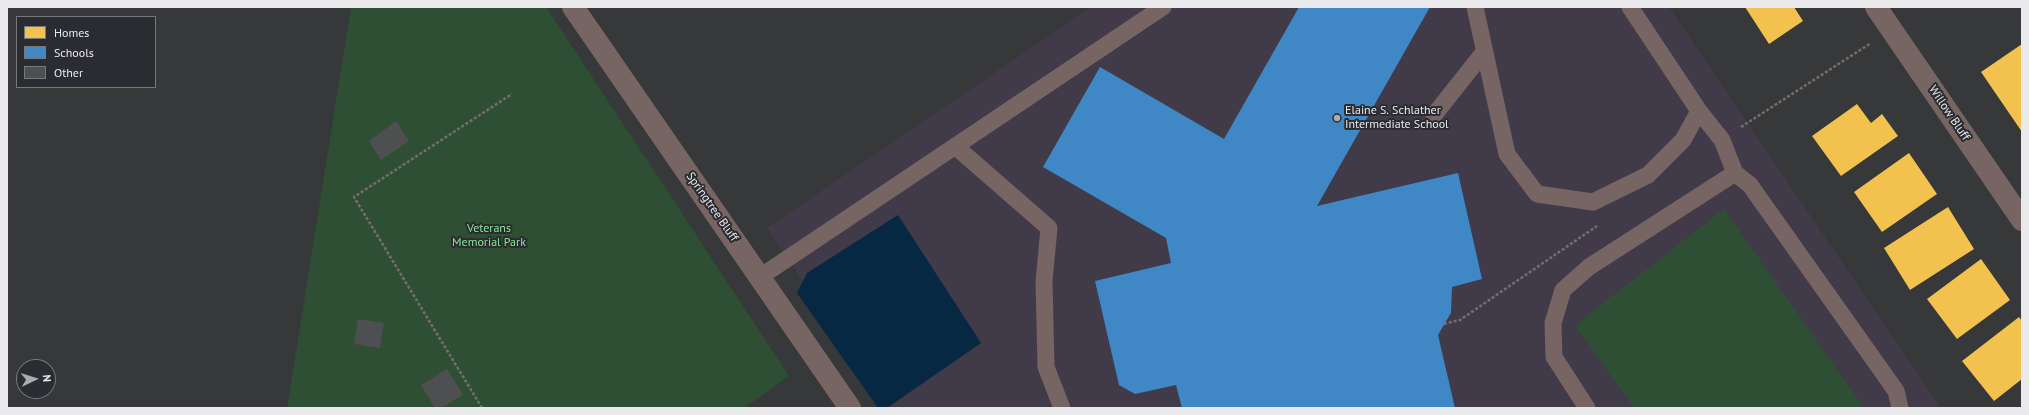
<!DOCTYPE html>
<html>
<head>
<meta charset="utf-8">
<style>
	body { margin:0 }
	#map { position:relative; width:2029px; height:415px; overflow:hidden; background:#36383a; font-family:"PT Sans",sans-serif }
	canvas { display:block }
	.frame { position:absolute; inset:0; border:8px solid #e9e9ec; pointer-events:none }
	.legend { position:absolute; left:16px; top:16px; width:140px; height:72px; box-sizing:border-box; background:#2b2c31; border:1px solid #77787c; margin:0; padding:5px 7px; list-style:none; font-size:12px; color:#e9e9ec }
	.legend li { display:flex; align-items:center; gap:8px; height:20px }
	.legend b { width:20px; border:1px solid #77787c }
	.north { position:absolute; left:16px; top:359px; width:40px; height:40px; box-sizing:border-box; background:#2b2c31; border:1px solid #77787c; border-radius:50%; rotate:86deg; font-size:11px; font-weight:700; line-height:16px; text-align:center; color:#e9e9ec }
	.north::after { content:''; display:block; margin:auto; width:14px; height:18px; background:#aaabae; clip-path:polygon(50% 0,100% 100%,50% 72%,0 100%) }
</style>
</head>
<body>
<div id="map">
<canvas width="2029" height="415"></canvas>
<div class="frame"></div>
<ul class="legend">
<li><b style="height:11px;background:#f2c14e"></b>Homes</li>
<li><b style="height:11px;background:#3f88c5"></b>Schools</li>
<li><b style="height:11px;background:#4e4f51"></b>Other</li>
</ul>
<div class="north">N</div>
</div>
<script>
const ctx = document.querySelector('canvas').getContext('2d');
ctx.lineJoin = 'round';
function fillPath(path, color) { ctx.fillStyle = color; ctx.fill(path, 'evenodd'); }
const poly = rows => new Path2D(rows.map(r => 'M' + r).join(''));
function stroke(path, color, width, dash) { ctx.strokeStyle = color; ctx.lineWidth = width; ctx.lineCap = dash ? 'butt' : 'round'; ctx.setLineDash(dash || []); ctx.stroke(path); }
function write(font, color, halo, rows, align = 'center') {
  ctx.font = font + ' "PT Sans",sans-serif'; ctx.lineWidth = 4; ctx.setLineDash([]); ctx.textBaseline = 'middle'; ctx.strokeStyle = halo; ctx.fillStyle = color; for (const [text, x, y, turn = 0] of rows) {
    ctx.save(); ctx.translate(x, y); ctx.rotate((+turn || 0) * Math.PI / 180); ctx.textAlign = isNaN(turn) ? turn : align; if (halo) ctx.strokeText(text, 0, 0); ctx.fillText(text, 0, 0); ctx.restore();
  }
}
fillPath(poly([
	[1091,7,1669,7,1941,408,889,408,767,228]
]), '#413a49');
fillPath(poly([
	[351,7,546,7,789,376,744,408,287,408],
	[1724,209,1864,408,1634,408,1575,325]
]), '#2f4f34');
fillPath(poly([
	[898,215,981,343,887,408,878,408,797,293,807,273]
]), '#072842');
fillPath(poly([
	[1745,7,1794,7,1803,21,1769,44],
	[2022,44,2022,132,1981,72],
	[1857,104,1871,123,1882,114,1898,136,1841,176,1812,136],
	[1909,153,1937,194,1882,232,1854,192],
	[1948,207,1974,249,1910,290,1884,248],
	[1981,259,2010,300,1957,339,1927,299],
	[2019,317,2022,321,2022,379,1994,401,1962,361]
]), '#f2c14e');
fillPath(poly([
	[1299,7,1430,7,1317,206,1458,173,1482,279,1452,287,1451,313,1438,335,1455,408,1182,408,1176,385,1135,394,1119,385,1095,281,1171,263,1166,238,1043,167,1100,67,1224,139]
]), '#3f88c5');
fillPath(poly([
	[396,121,409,141,381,160,369,141],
	[358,319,384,323,380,348,354,344],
	[447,369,463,395,441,408,435,408,421,385]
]), '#4e4f51');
stroke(poly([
	[1741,127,1871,43],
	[1444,324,1460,320,1597,226],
	[482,408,354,197,512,94]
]), '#776d6b', 2.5, [3, 2]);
stroke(poly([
	[1475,7,1507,154,1537,194,1593,202,1648,175,1683,140,1699,111],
	[1630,7,1699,111,1722,140,1735,173,1750,185,1896,391,1900,408],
	[1434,115,1484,52],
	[955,146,1049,228,1044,281,1046,367,1062,408],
	[760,277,1163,7],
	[1587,408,1554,357,1553,323,1563,290,1589,267,1735,173]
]), '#766562', 17);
stroke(poly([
	[573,7,850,408],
	[1876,7,2022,220]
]), '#766562', 22);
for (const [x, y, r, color] of [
	[1337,118,4,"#aaabae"]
]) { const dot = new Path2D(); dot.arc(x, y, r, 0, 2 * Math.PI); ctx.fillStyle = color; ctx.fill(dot); stroke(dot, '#2b2c31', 1.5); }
write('12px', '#e9e9ec', '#2b2c31', [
	["Elaine S. Schlather",1345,111],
	["Intermediate School",1345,125]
], 'left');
write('12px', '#e9e9ec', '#2b2c31', [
	["Willow Bluff",1949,113,56],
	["Springtree Bluff",712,207,55]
]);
write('12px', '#89e696', '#2b2c31', [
	["Veterans",489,229],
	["Memorial Park",489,243]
]);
</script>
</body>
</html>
